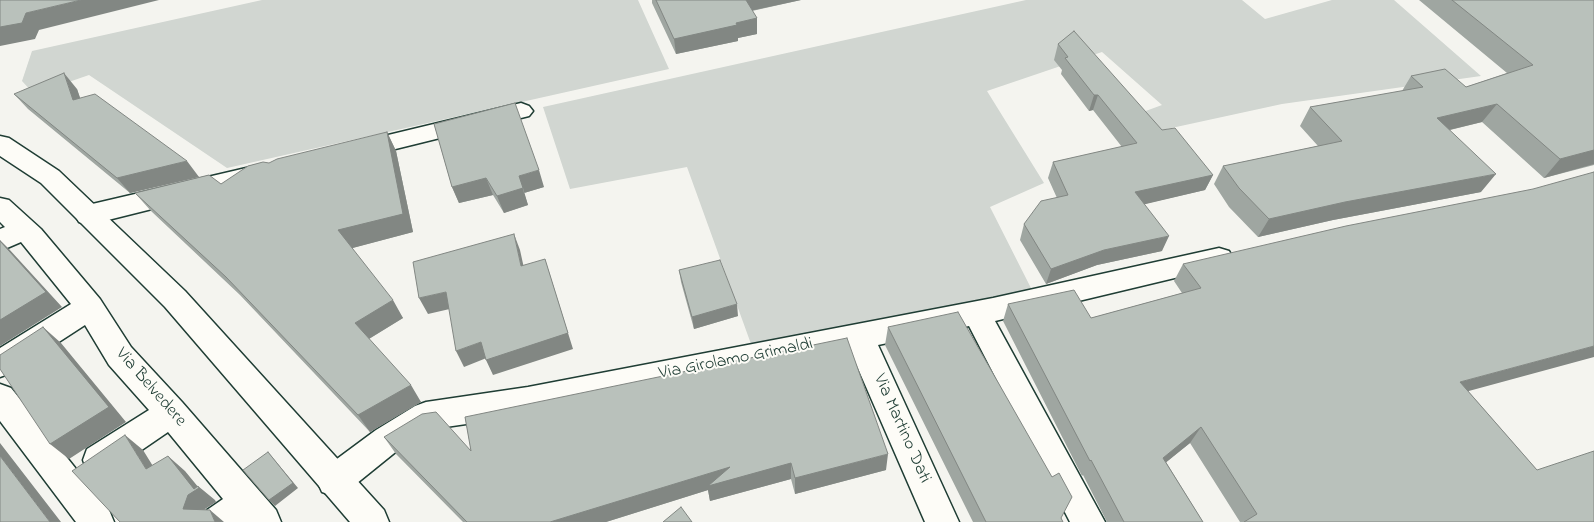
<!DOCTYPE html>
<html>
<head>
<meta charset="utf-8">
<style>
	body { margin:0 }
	canvas { display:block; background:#f4f4ef }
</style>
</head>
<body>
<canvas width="1594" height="522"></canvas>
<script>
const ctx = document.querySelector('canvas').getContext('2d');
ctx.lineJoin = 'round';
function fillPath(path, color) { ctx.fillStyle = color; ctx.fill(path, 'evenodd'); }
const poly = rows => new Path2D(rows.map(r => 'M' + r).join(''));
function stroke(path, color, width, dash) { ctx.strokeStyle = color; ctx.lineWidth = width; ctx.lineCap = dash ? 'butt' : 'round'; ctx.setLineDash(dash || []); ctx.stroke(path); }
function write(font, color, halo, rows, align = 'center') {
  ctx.font = font + ' "Indie Flower",sans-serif'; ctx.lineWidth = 4; ctx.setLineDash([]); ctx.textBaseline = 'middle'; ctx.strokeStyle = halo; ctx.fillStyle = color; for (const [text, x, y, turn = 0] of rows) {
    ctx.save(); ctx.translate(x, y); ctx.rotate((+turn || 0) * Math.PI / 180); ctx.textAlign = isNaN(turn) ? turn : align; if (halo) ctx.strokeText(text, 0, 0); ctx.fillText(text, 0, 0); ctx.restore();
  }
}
fillPath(poly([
	[262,0,638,0,669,69,227,168,89,75,34,94,22,81,32,51],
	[1026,0,1242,0,1265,19,1332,0,1394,0,1481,76,1282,104,1130,137,1113,123,1162,105,1102,52,987,91,1044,183,990,207,1034,294,751,344,687,167,570,189,543,107]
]), '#d1d6d1');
const street = poly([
	[521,103,529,106,533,111,529,116,355,159,346,157,343,151,346,145,355,143,521,103],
	[259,165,268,168,272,174,268,180,88,225,79,222,75,215,79,208,88,205,259,165],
	[0,198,9,200,41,229,100,299,131,347,182,402,276,510,281,522,202,522,207,510,223,499,168,432,111,471,99,475,87,471,83,460,87,449,149,410,109,365,85,325,11,373,0,377,0,348,71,304,21,242,0,251,0,229,5,227,0,222,0,198],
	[1219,248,1229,251,1233,258,1229,265,995,321,1105,522,1070,522,969,326,878,345,959,522,925,522,850,350,528,415,432,429,398,450,346,492,334,496,322,492,317,481,322,470,376,430,415,406,426,402,528,387,993,298,1219,248],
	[0,384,11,388,109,510,114,522,76,522,0,421,0,384]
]);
const secondary = poly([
	[0,136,9,138,59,171,185,291,384,510,389,522,350,522,165,307,41,183,0,156,0,136]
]);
stroke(street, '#1f3d34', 3);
stroke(secondary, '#1f3d34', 3);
fillPath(street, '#fdfcf7');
fillPath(secondary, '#fdfcf7');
fillPath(poly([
	[652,0,801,0,752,11,757,18,757,34,738,38,738,41,676,54,652,3],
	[1419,0,1594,0,1594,165,1544,178,1482,122,1450,130,1481,192,1333,220,1258,237,1229,207,1214,184,1223,166,1318,146,1300,126,1310,107,1402,91,1411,76,1466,87,1507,73],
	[1058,44,1162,130,1213,175,1205,190,1144,204,1162,251,1097,265,1046,284,1020,240,1024,224,1057,198,1048,178,1053,162,1122,147,1093,110,1089,111,1061,74,1062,70,1054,60],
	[77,89,80,98,199,177,130,193,28,109,14,94],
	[434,124,544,187,524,193,528,205,504,213,493,195,459,203,452,187],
	[387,132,396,151,413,232,352,248,403,318,369,339,421,402,370,432,240,295,151,211,135,193,221,184],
	[1183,264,1468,391,1537,470,1594,522,1240,522,1190,443,1166,462,1203,522,1107,522,1083,475,1082,476,1003,321,1008,304,1091,318,1182,293,1174,281],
	[679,270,738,316,694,329,681,282],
	[888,327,1061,518,1063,522,973,522,885,345],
	[465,417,886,470,795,494,791,479,710,501,708,490,606,522,463,522,396,454,384,437,471,451]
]), '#9fa6a1');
fillPath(poly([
	[81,0,159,0,39,30,35,39,0,46,0,27,26,13],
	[744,0,801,0,745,12],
	[757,18,757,34,738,38,738,41,676,54,674,39,736,23],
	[64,73,77,89,86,115,73,100],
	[1094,95,1098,95,1093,110,1089,111],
	[1497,104,1482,122,1424,136,1437,118],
	[387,132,396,151,413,232,349,249,338,230],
	[1594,150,1594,164,1544,178,1560,159],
	[187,161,199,177,130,193,117,178],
	[539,170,544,187,524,193,519,176],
	[1496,174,1481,192,1333,220,1258,237,1269,219,1345,202],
	[1213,175,1205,190,1129,208,1135,192],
	[486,178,493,195,459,203,452,187],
	[523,188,528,205,504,213,497,196],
	[514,234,520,250,527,282,521,266],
	[1169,236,1162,251,1097,265,1046,284,1051,269,1104,250],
	[0,240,9,249,62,307,0,346],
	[545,259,573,349,493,375,486,360],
	[446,292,454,308,428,314,419,298],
	[393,300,403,318,367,340,355,323],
	[737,304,738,316,694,329,692,317],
	[43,327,61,343,126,422,69,459,50,444],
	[481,342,489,357,464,367,456,351],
	[1594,346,1594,357,1443,398,1460,382],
	[411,385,421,402,370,432,358,415],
	[1201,427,1190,443,1153,473,1163,458],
	[125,435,143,450,164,484,146,469],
	[0,443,61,522,50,522,0,456],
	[268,452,298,488,275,506,269,500],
	[888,454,886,470,795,494,795,478],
	[168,456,185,471,199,488,198,486,215,500,216,502,205,509,200,522,183,509],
	[791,463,791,479,710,501,708,490,606,522,550,522,730,467],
	[210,510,224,522,215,522]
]), '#828783');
const building = poly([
	[0,0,81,0,26,13,22,23,0,27,0,0],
	[656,0,746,0,757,18,736,23,737,25,674,39,656,0],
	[1452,0,1594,0,1594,150,1560,159,1497,104,1437,118,1496,174,1345,202,1269,219,1239,188,1223,166,1342,141,1310,107,1423,87,1411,76,1445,69,1466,87,1533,65,1452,0],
	[1074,31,1162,130,1175,128,1213,175,1135,192,1169,236,1104,250,1051,269,1024,224,1041,201,1068,195,1053,162,1137,143,1098,95,1094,95,1065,58,1068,57,1058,44,1074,31],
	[64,73,73,100,95,94,187,161,117,178,14,94,64,73],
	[515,103,539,170,519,176,523,188,497,196,486,178,452,187,434,124,515,103],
	[387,132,403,214,338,230,393,300,355,323,411,385,358,415,226,277,135,193,209,175,221,184,248,166,263,162,269,163,277,159,387,132],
	[1594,172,1594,346,1460,382,1537,470,1594,451,1594,522,1244,522,1257,514,1201,427,1163,458,1203,522,1124,522,1091,460,1090,461,1008,304,1074,290,1091,318,1201,288,1183,264,1346,226,1533,189,1594,172],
	[514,234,521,266,545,259,568,333,486,360,481,342,456,351,446,292,419,298,413,262,514,234],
	[0,241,46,292,0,320,0,241],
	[720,260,737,304,692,317,679,270,720,260],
	[958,312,1052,477,1059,473,1072,497,1061,518,1063,522,986,522,888,327,958,312],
	[43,327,109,407,50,444,0,369,0,355,43,327],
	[847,338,888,454,795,478,791,463,708,486,730,467,550,522,467,522,384,437,422,414,436,412,471,451,465,417,847,338],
	[125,435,146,469,168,456,194,489,198,486,199,488,188,495,183,509,210,510,215,522,120,522,72,471,125,435],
	[268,452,293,483,269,500,243,470,268,452],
	[0,456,50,522,0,522,0,456],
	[681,507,692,522,663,522,681,507]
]);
fillPath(building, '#b9c1bb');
stroke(building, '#828783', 1);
write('18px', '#1f3d34', '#fdfcf7', [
	["Via Girolamo Grimaldi",736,360,-11],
	["Via Belvedere",150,388,49],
	["Via Martino Dati",901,429,66]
]);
</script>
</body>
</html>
